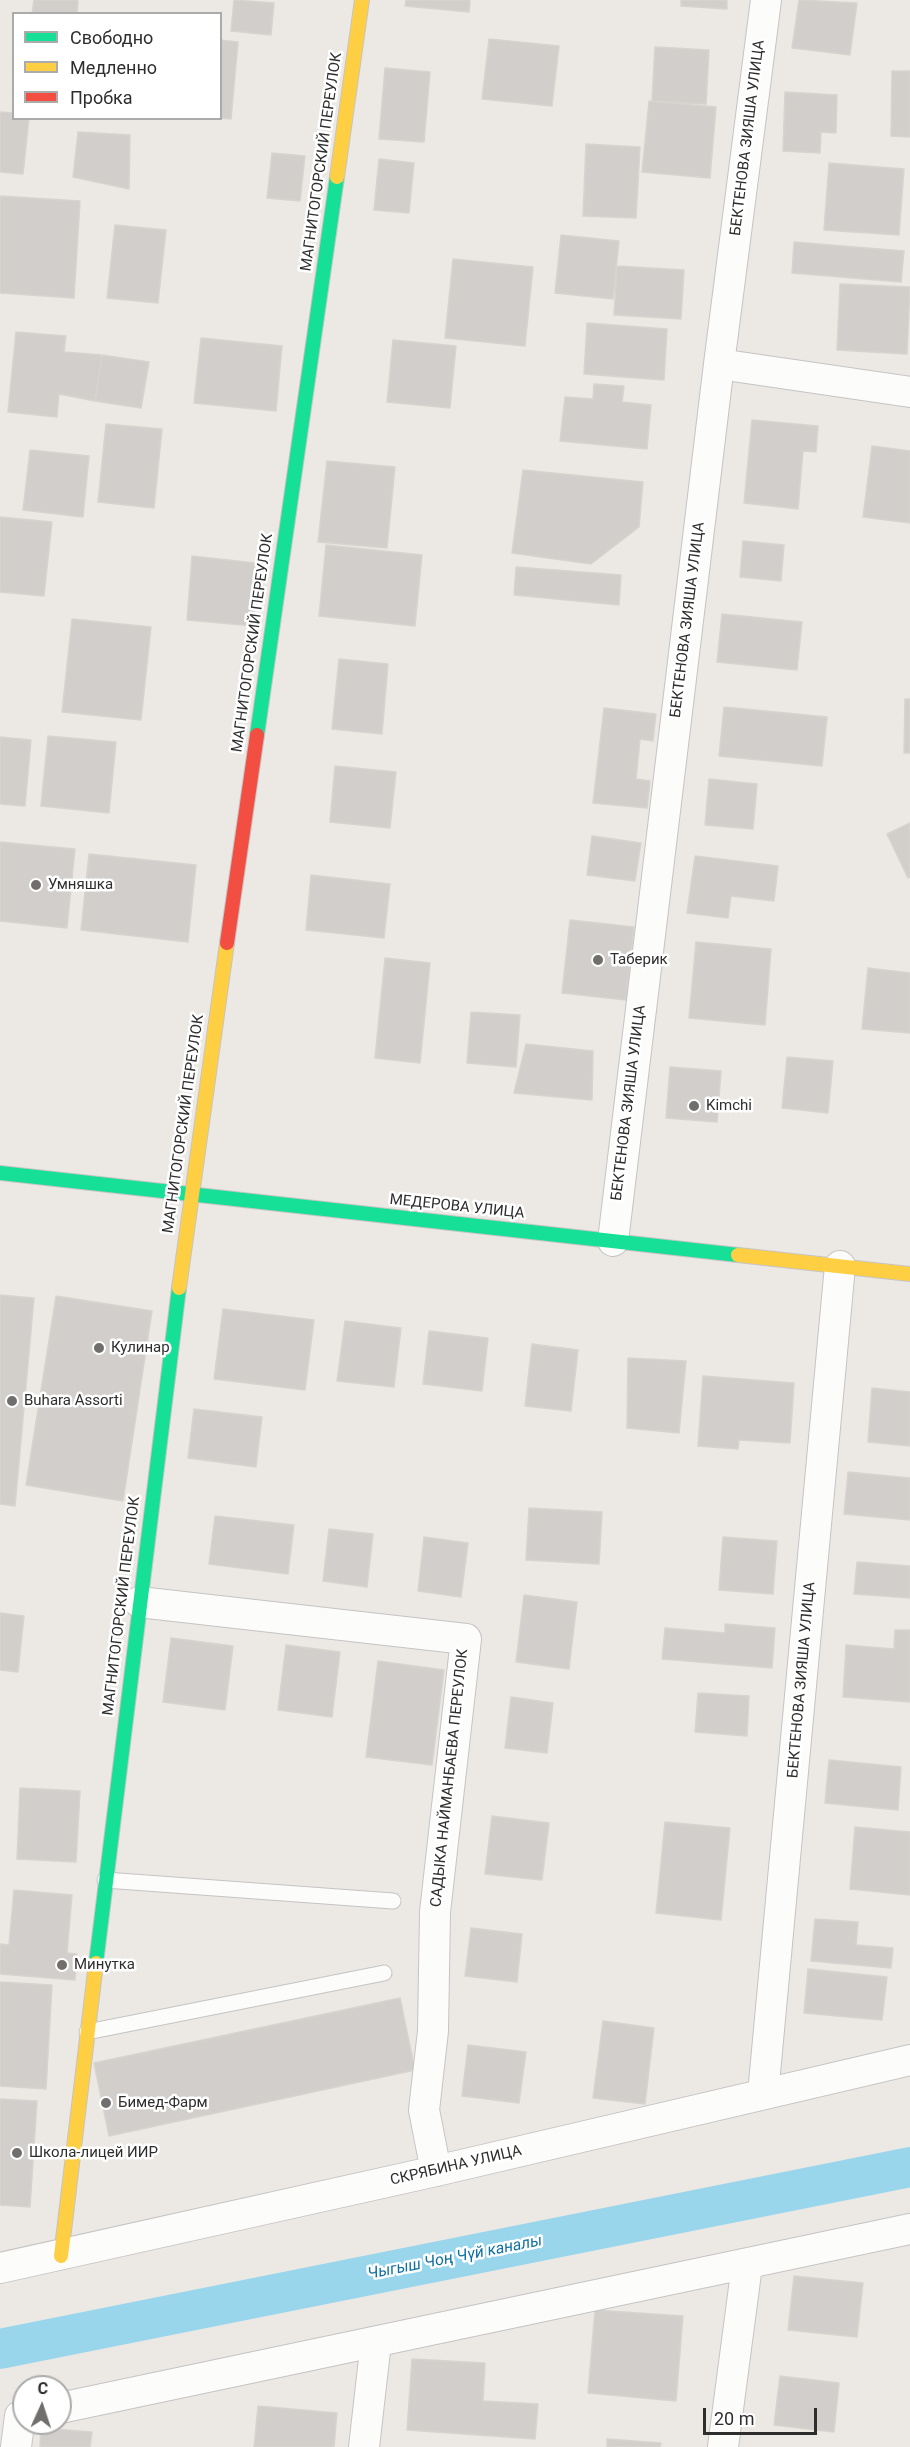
<!DOCTYPE html>
<html>
<head>
<meta charset="utf-8">
<style>
	body { margin:0 }
	#map { position:relative; width:910px; height:2447px; overflow:hidden; background:#ece8e4; font-family:Roboto,sans-serif }
	canvas { display:block }
	.legend { position:absolute; left:12px; top:12px; width:210px; height:108px; box-sizing:border-box; background:#fff; border:2px solid #ababab; margin:0; padding:8px 10px; list-style:none; font-size:18px; color:#2e2e2e }
	.legend li { display:flex; align-items:center; gap:12px; height:30px }
	.legend b { width:30px; border:2px solid #ababab }
	.north { position:absolute; left:12px; top:2375px; width:60px; height:60px; box-sizing:border-box; background:#fff; border:2px solid #ababab; border-radius:50%; rotate:3deg; font-size:16px; font-weight:700; line-height:24px; text-align:center; color:#2e2e2e }
	.north::after { content:''; display:block; margin:auto; width:21px; height:27px; background:#706f6e; clip-path:polygon(50% 0,100% 100%,50% 72%,0 100%) }
	.scale { position:absolute; left:703px; top:2408px; width:114px; height:27px; box-sizing:border-box; border:3px solid #2e2e2e; border-top:0; padding-left:8px; font-size:18px; line-height:21px; white-space:nowrap; color:#2e2e2e; -webkit-text-stroke:4px #fff; paint-order:stroke }
</style>
</head>
<body>
<div id="map">
<canvas width="910" height="2447"></canvas>
<ul class="legend">
<li><b style="height:8px;background:#16e098"></b>Свободно</li>
<li><b style="height:8px;background:#ffcf43"></b>Медленно</li>
<li><b style="height:8px;background:#f24e42"></b>Пробка</li>
</ul>
<div class="north">С</div>
<div class="scale">20 m</div>
</div>
<script>
const ctx = document.querySelector('canvas').getContext('2d');
ctx.lineJoin = 'round';
const poly = rows => new Path2D(rows.map(r => 'M' + r).join(''));
function stroke(path, color, width, dash) { ctx.strokeStyle = color; ctx.lineWidth = width; ctx.lineCap = dash ? 'butt' : 'round'; ctx.setLineDash(dash || []); ctx.stroke(path); }
function fillPath(path, color) { ctx.fillStyle = color; ctx.fill(path, 'evenodd'); }
function write(font, color, halo, rows, align = 'center') {
  ctx.font = font + ' Roboto,sans-serif'; ctx.lineWidth = 5; ctx.setLineDash([]); ctx.textBaseline = 'middle'; ctx.strokeStyle = halo; ctx.fillStyle = color; for (const [text, x, y, turn = 0] of rows) {
    ctx.save(); ctx.translate(x, y); ctx.rotate((+turn || 0) * Math.PI / 180); ctx.textAlign = isNaN(turn) ? turn : align; if (halo) ctx.strokeText(text, 0, 0); ctx.fillText(text, 0, 0); ctx.restore();
  }
}
stroke(poly([
	[0,2349,910,2167]
]), '#99d6ec', 40);
const building = poly([
	[34,0,78,0,77,14,32,14,34,0],
	[234,0,274,3,271,35,231,31,234,0],
	[406,0,470,0,469,12,405,6,406,0],
	[681,0,727,0,727,9,681,6,681,0],
	[799,0,857,3,850,55,792,48,799,0],
	[489,39,559,46,552,106,482,99,489,39],
	[220,40,238,42,231,119,220,118,220,40],
	[655,47,709,50,706,104,652,101,655,47],
	[385,68,430,72,424,142,379,139,385,68],
	[892,71,910,71,910,137,891,136,892,71],
	[785,92,837,95,836,133,821,132,820,153,783,151,785,92],
	[649,101,716,107,710,178,642,172,649,101],
	[0,112,14,113,14,118,29,118,23,174,0,172,0,112],
	[78,132,130,135,129,189,73,177,78,132],
	[586,144,640,147,636,218,583,216,586,144],
	[272,153,305,156,300,201,267,198,272,153],
	[379,159,414,163,409,213,374,210,379,159],
	[829,163,904,169,899,235,824,230,829,163],
	[0,196,80,201,74,298,0,293,0,196],
	[115,225,166,230,158,303,107,298,115,225],
	[561,235,619,241,613,299,555,293,561,235],
	[794,242,904,251,901,282,792,273,794,242],
	[453,259,533,267,525,346,445,338,453,259],
	[617,266,684,270,681,319,614,315,617,266],
	[840,284,910,287,907,354,837,350,840,284],
	[587,323,667,329,664,380,584,374,587,323],
	[16,332,66,336,64,352,102,355,95,401,59,394,57,417,8,412,16,332],
	[201,338,282,346,276,411,194,403,201,338],
	[393,340,456,346,450,408,387,402,393,340],
	[102,355,149,362,141,408,95,401,102,355],
	[594,384,624,386,622,402,651,405,647,449,560,441,565,397,593,399,594,384],
	[752,420,818,426,816,452,803,451,798,509,744,503,752,420],
	[106,424,162,429,154,508,98,502,106,424],
	[872,446,910,451,910,523,863,517,872,446],
	[30,450,89,456,83,517,23,510,30,450],
	[327,461,395,467,387,548,318,542,327,461],
	[523,470,643,482,639,527,591,564,512,553,523,470],
	[0,517,52,522,44,596,0,592,0,517],
	[743,541,784,545,781,581,740,577,743,541],
	[326,545,422,555,415,626,319,616,326,545],
	[192,556,255,563,254,626,187,620,192,556],
	[516,567,621,575,619,605,514,595,516,567],
	[722,614,802,622,797,670,717,662,722,614],
	[72,619,151,627,141,720,62,712,72,619],
	[339,659,388,664,382,734,332,729,339,659],
	[905,699,910,699,910,753,904,753,905,699],
	[724,707,827,717,822,766,719,756,724,707],
	[604,708,656,714,653,741,640,739,636,779,650,781,647,808,593,803,604,708],
	[48,736,116,742,109,813,41,806,48,736],
	[0,737,31,740,25,806,0,804,0,737],
	[335,766,396,772,390,828,330,822,335,766],
	[709,779,757,784,753,829,705,825,709,779],
	[910,823,910,877,908,878,887,834,910,823],
	[592,836,641,843,635,881,587,875,592,836],
	[0,842,75,849,67,928,0,921,0,842],
	[89,854,196,865,188,942,81,930,89,854],
	[695,856,778,866,774,901,731,896,728,918,687,913,695,856],
	[311,875,390,884,384,938,306,930,311,875],
	[570,920,634,927,626,1000,562,993,570,920],
	[696,942,771,949,765,1025,689,1018,696,942],
	[385,958,430,963,420,1063,375,1058,385,958],
	[868,968,910,973,910,1033,862,1029,868,968],
	[471,1012,520,1015,516,1067,467,1063,471,1012],
	[526,1044,593,1051,592,1100,514,1093,526,1044],
	[787,1057,833,1061,828,1113,782,1108,787,1057],
	[670,1067,721,1071,717,1122,666,1118,670,1067],
	[0,1295,34,1298,15,1506,0,1504,0,1295],
	[56,1296,152,1311,123,1501,26,1485,56,1296],
	[223,1309,314,1320,305,1390,214,1379,223,1309],
	[345,1321,401,1328,394,1387,337,1381,345,1321],
	[429,1331,488,1338,482,1391,423,1384,429,1331],
	[532,1344,578,1350,571,1411,525,1406,532,1344],
	[628,1358,686,1361,679,1433,627,1428,628,1358],
	[703,1376,794,1383,790,1443,739,1440,738,1449,698,1446,703,1376],
	[872,1388,910,1392,910,1446,868,1442,872,1388],
	[194,1409,262,1417,256,1467,188,1458,194,1409],
	[848,1472,910,1478,910,1520,844,1514,848,1472],
	[529,1508,602,1512,599,1564,526,1560,529,1508],
	[215,1516,294,1525,288,1574,209,1564,215,1516],
	[329,1529,373,1534,367,1587,323,1581,329,1529],
	[424,1537,468,1543,461,1597,418,1591,424,1537],
	[723,1537,777,1541,773,1594,719,1590,723,1537],
	[857,1562,910,1566,910,1598,854,1594,857,1562],
	[524,1595,577,1602,569,1669,516,1662,524,1595],
	[0,1613,24,1616,18,1672,0,1670,0,1613],
	[725,1624,775,1628,772,1668,662,1659,665,1628,725,1633,725,1624],
	[895,1630,910,1630,910,1702,843,1697,846,1645,894,1649,895,1630],
	[171,1638,233,1646,225,1710,163,1702,171,1638],
	[286,1645,340,1652,332,1717,278,1710,286,1645],
	[378,1661,444,1670,432,1765,366,1757,378,1661],
	[698,1693,749,1696,747,1736,695,1732,698,1693],
	[511,1697,553,1703,547,1753,505,1748,511,1697],
	[829,1760,901,1767,898,1810,825,1803,829,1760],
	[20,1788,80,1791,76,1862,17,1859,20,1788],
	[492,1816,549,1823,542,1880,485,1874,492,1816],
	[665,1822,730,1828,721,1920,656,1913,665,1822],
	[855,1827,910,1832,910,1895,850,1889,855,1827],
	[14,1890,72,1895,67,1953,77,1954,75,1980,0,1974,0,1944,9,1945,14,1890],
	[815,1919,858,1922,856,1945,893,1948,891,1968,811,1961,815,1919],
	[471,1928,522,1934,517,1982,465,1976,471,1928],
	[808,1969,887,1977,882,2020,804,2013,808,1969],
	[0,1982,52,1985,46,2089,0,2086,0,1982],
	[400,1998,415,2070,109,2136,94,2063,400,1998],
	[603,2021,654,2028,645,2104,593,2098,603,2021],
	[468,2045,526,2052,519,2103,462,2096,468,2045],
	[0,2099,37,2101,30,2207,0,2205,0,2099],
	[794,2276,863,2283,857,2337,788,2330,794,2276],
	[595,2310,683,2316,676,2401,588,2393,595,2310],
	[412,2359,485,2363,483,2401,538,2404,535,2439,407,2430,412,2359],
	[780,2376,839,2383,834,2432,774,2425,780,2376],
	[258,2406,337,2413,334,2447,254,2447,258,2406],
	[41,2428,92,2432,90,2447,40,2447,41,2428],
	[607,2439,661,2443,660,2447,607,2447,607,2439]
]);
fillPath(building, '#d1cecb');
stroke(building, '#d7d4d0', 1.5);
const lane = poly([
	[105,1880,393,1901],
	[87,2032,384,1973]
]);
const street = poly([
	[719,364,910,392],
	[613,1241,719,364,766,0],
	[139,1602,466,1639,435,1912,433,2031,424,2110,436,2171],
	[763,2094,840,1266],
	[0,2268,436,2171,910,2060],
	[60,2408,910,2229],
	[16,2447,20,2416],
	[364,2447,376,2342],
	[723,2447,747,2265]
]);
const fast = poly([
	[257,735,337,177],
	[0,1173,738,1255],
	[96,1963,179,1288]
]);
const slow = poly([
	[337,177,362,0],
	[738,1255,910,1274],
	[179,1288,227,943],
	[61,2256,96,1963]
]);
const jam = poly([
	[227,943,257,735]
]);
stroke(lane, '#c5c4c5', 17);
stroke(street, '#c5c4c5', 32);
stroke(fast, '#c5c4c5', 16);
stroke(slow, '#c5c4c5', 16);
stroke(jam, '#c5c4c5', 16);
stroke(lane, '#fcfcfb', 15);
stroke(street, '#fcfcfb', 30);
stroke(fast, '#16e098', 14);
stroke(slow, '#ffcf43', 14);
stroke(jam, '#f24e42', 14);
for (const [x, y, r, color] of [
	[36,885,6,"#706f6e"],
	[598,960,6,"#706f6e"],
	[694,1106,6,"#706f6e"],
	[99,1348,6,"#706f6e"],
	[12,1401,6,"#706f6e"],
	[62,1965,6,"#706f6e"],
	[106,2103,6,"#706f6e"],
	[17,2153,6,"#706f6e"]
]) { const dot = new Path2D(); dot.arc(x, y, r, 0, 2 * Math.PI); ctx.fillStyle = color; ctx.fill(dot); stroke(dot, '#fff', 2); }
write('15px', '#2e2e2e', '#fff', [
	["БЕКТЕНОВА ЗИЯША УЛИЦА",748,138,-83],
	["МАГНИТОГОРСКИЙ ПЕРЕУЛОК",322,162,-82],
	["БЕКТЕНОВА ЗИЯША УЛИЦА",688,620,-83],
	["МАГНИТОГОРСКИЙ ПЕРЕУЛОК",253,643,-82],
	["БЕКТЕНОВА ЗИЯША УЛИЦА",629,1103,-83],
	["МАГНИТОГОРСКИЙ ПЕРЕУЛОК",184,1124,-82],
	["МЕДЕРОВА УЛИЦА",457,1207,6],
	["МАГНИТОГОРСКИЙ ПЕРЕУЛОК",122,1606,-83],
	["БЕКТЕНОВА ЗИЯША УЛИЦА",802,1680,-85],
	["САДЫКА НАЙМАНБАЕВА ПЕРЕУЛОК",450,1778,-84],
	["СКРЯБИНА УЛИЦА",456,2166,-13]
]);
write('15px', '#2e2e2e', '#fff', [
	["Умняшка",48,885],
	["Таберик",610,960],
	["Kimchi",706,1106],
	["Кулинар",111,1348],
	["Buhara Assorti",24,1401],
	["Минутка",74,1965],
	["Бимед-Фарм",118,2103],
	["Школа-лицей ИИР",29,2153]
], 'left');
write('italic 16px', '#0d6fa3', '#fff', [
	["Чыгыш Чоң Чүй каналы",455,2258,-11]
]);
</script>
</body>
</html>
